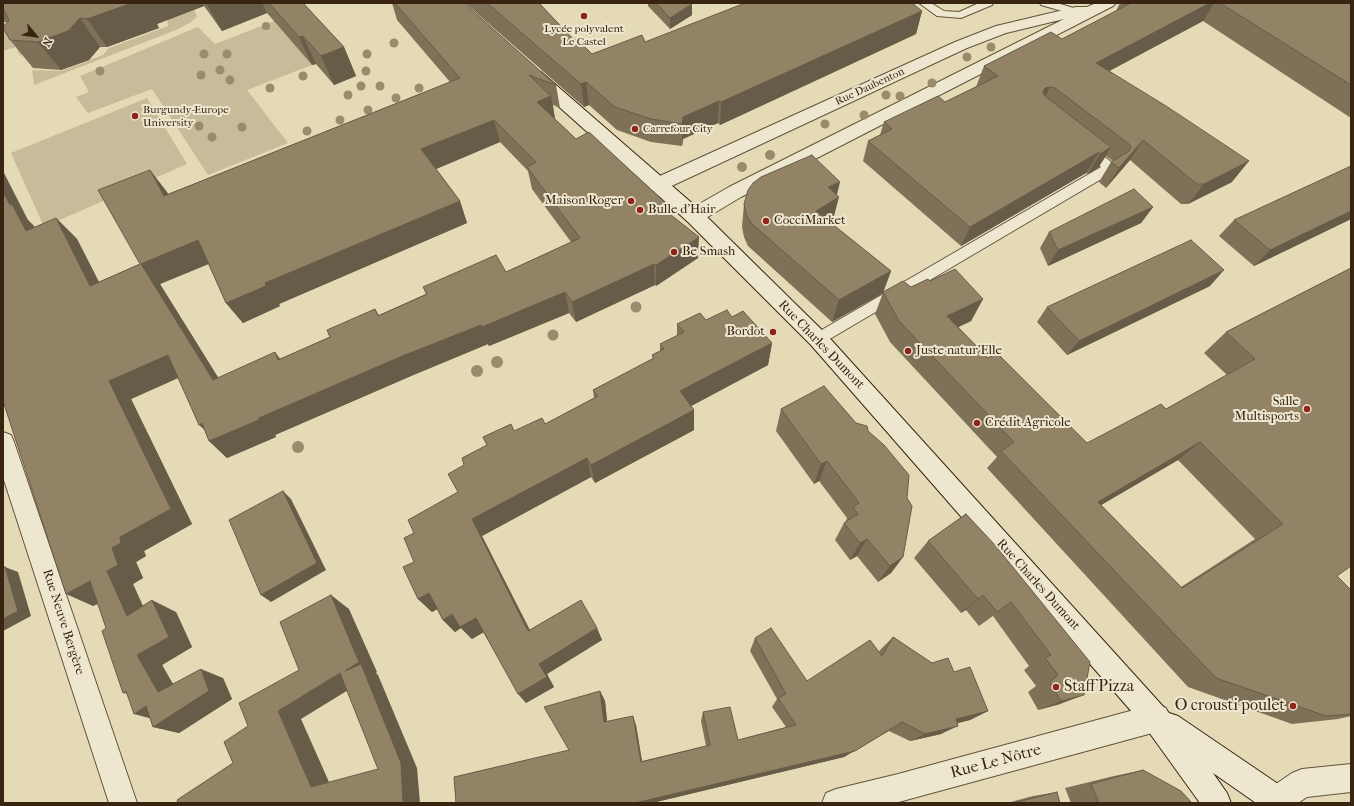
<!DOCTYPE html>
<html>
<head>
<meta charset="utf-8">
<style>
	body { margin:0 }
	#map { position:relative; width:1354px; height:806px; overflow:hidden; background:#e5dab6; font-family:"IM FELL French Canon",serif }
	canvas { display:block }
	.frame { position:absolute; inset:0; border:4px solid #382410; pointer-events:none }
	.north { position:absolute; left:16px; top:16px; width:40px; height:40px; -webkit-text-stroke:3px #eee7d0; paint-order:stroke; rotate:119deg; font-size:11px; font-weight:700; line-height:16px; text-align:center; color:#382410 }
	.north::after { content:''; display:block; margin:auto; width:14px; height:18px; background:#382410; clip-path:polygon(50% 0,100% 100%,50% 72%,0 100%) }
</style>
</head>
<body>
<div id="map">
<canvas width="1354" height="806"></canvas>
<div class="frame"></div>
<div class="north">N</div>
</div>
<script>
const ctx = document.querySelector('canvas').getContext('2d');
ctx.lineJoin = 'round';
function fillPath(path, color) { ctx.fillStyle = color; ctx.fill(path, 'evenodd'); }
const poly = rows => new Path2D(rows.map(r => 'M' + r).join(''));
function stroke(path, color, width, dash) { ctx.strokeStyle = color; ctx.lineWidth = width; ctx.lineCap = dash ? 'butt' : 'round'; ctx.setLineDash(dash || []); ctx.stroke(path); }
function write(font, color, halo, rows, align = 'center') {
  ctx.font = font + ' "IM FELL French Canon",serif'; ctx.lineWidth = 4; ctx.setLineDash([]); ctx.textBaseline = 'middle'; ctx.strokeStyle = halo; ctx.fillStyle = color; for (const [text, x, y, turn = 0] of rows) {
    ctx.save(); ctx.translate(x, y); ctx.rotate((+turn || 0) * Math.PI / 180); ctx.textAlign = isNaN(turn) ? turn : align; if (halo) ctx.strokeText(text, 0, 0); ctx.fillText(text, 0, 0); ctx.restore();
  }
}
fillPath(poly([
	[194,9,197,17,191,22,176,30,34,85,32,70,61,71,103,55,109,48,168,26,167,19],
	[274,21,312,65,247,90,288,143,208,175,152,89,88,113,76,97,89,92,80,76,198,27,215,44],
	[3,22,31,47,20,56,16,47,3,51],
	[147,98,187,164,44,227,11,153]
]), '#c8bb9a');
const lane = poly([
	[919,3,931,3,944,11,959,12,979,3,993,3,992,5,961,18,937,16,919,3],
	[1040,3,1057,3,1080,10,1082,12,1076,15,1041,5,1040,3],
	[1086,145,1091,146,1115,165,1117,168,1115,171,823,343,818,345,813,343,810,339,813,335,1101,167,1081,152,1080,149,1081,146,1086,145]
]);
const street = poly([
	[1096,3,1116,3,1113,6,741,197,701,221,694,223,687,221,685,216,687,211,729,187,1064,19,1006,33,967,48,663,190,657,191,651,190,648,185,651,180,955,42,996,26,1076,7,1087,7,1096,3],
	[3,432,11,435,14,442,137,803,109,803,3,477,3,432],
	[1156,704,1166,708,1170,718,1166,728,1156,732,895,803,822,803,826,793,836,789,898,774,1156,704],
	[1351,764,1351,792,1307,797,1298,803,1264,803,1263,800,1267,790,1292,773,1302,769,1351,764]
]);
const secondary = poly([
	[535,71,541,72,701,211,825,333,1169,713,1178,716,1287,790,1291,800,1290,803,1256,803,1213,773,1227,793,1231,803,1200,803,1146,728,811,345,687,221,529,80,527,76,529,72,535,71]
]);
stroke(lane, '#63523a', 2);
stroke(street, '#63523a', 2);
stroke(secondary, '#382410', 2);
fillPath(lane, '#eee7d0');
fillPath(street, '#eee7d0');
fillPath(secondary, '#eee7d0');
ctx.fillStyle = '#9a8b6d';
for (const [x, y, r] of [
	[266,26,4],
	[394,43,4.5],
	[991,47,4.5],
	[204,54,4.5],
	[227,54,4.5],
	[367,54,4.5],
	[967,57,4.5],
	[220,70,4.5],
	[100,71,4.5],
	[366,71,4.5],
	[201,75,4.5],
	[303,76,4.5],
	[230,80,4.5],
	[932,83,4.5],
	[361,86,4.5],
	[380,86,4.5],
	[270,88,4.5],
	[419,88,4.5],
	[348,95,4.5],
	[886,95,4.5],
	[900,96,4.5],
	[396,98,4.5],
	[368,110,4.5],
	[864,115,4.5],
	[340,120,4.5],
	[825,124,4.5],
	[199,126,4.5],
	[242,127,4.5],
	[307,131,4.5],
	[212,137,4.5],
	[770,155,5],
	[742,167,5],
	[636,307,5.5],
	[553,335,5.5],
	[497,362,6],
	[477,371,6],
	[298,447,6]
]) { ctx.beginPath(); ctx.arc(x, y, r, 0, 2 * Math.PI); ctx.fill(); }
fillPath(poly([
	[3,3,303,3,344,47,356,76,334,85,316,64,312,65,267,13,222,31,204,6,157,24,159,28,107,47,100,47,89,60,61,70,33,68,10,40,7,22,3,22],
	[392,3,464,3,556,85,560,108,553,105,555,119,576,139,671,215,698,258,656,286,655,285,576,322,569,313,489,346,488,344,411,376,275,435,276,437,227,458,209,441,204,429,178,378,131,399,192,524,144,551,146,556,136,562,143,578,133,584,143,606,176,612,192,647,162,665,173,684,223,678,232,699,179,733,153,727,150,718,127,694,123,693,106,628,98,604,93,606,28,220,35,227,56,218,77,239,99,282,140,264,150,170,168,194,450,82,397,20],
	[500,142,528,171,532,189,571,242,506,272,423,287,426,294,379,315,375,309,330,337,280,359,218,378,160,284,209,264,226,303,243,323,280,306,279,304,467,223,460,201,436,169],
	[465,3,539,3,574,40,592,54,645,42,922,11,916,34,720,125,718,123,683,139,682,146,651,142,617,130,589,105,584,107],
	[648,3,691,3,692,15,670,29,648,6],
	[1120,3,1351,3,1351,118,1203,21,1109,71,1232,182,1188,204,1181,204,1130,160,1106,188,1099,182,1111,162,1113,161,1106,156,1098,168,1088,174,1086,173,961,246,863,161,868,141,880,135,884,122,945,102,976,87,984,66,1062,39,1116,11],
	[837,195,833,220,830,222,891,271,883,292,911,287,930,281,983,299,971,321,958,327,988,358,1087,443,1166,409,1227,375,1204,353,1226,332,1351,268,1337,576,1351,590,1351,716,1338,719,1292,724,1188,687,987,468,997,457,890,342,875,314,883,293,832,322,748,246,744,237,742,227,744,204],
	[1178,460,1255,539,1181,587,1101,505],
	[1153,207,1141,223,1048,266,1040,248,1049,232],
	[1351,219,1254,266,1219,236,1234,220],
	[1210,286,1067,355,1037,322,1047,307],
	[732,317,772,343,768,365,691,406,694,410,694,430,595,483,591,477,482,536,530,630,597,628,602,640,547,674,554,687,526,703,483,632,472,639,461,628,455,632,443,620,437,609,432,612,418,599,414,562,414,533,458,492,464,465,487,445,483,437,514,431,545,424,594,398,593,390,653,359,652,355,660,351,660,344,677,336,677,324],
	[781,409,856,423,868,431,907,498,903,557,891,573,878,582,857,556,850,560,835,540,844,523,846,521,847,518,819,481,814,484,776,431],
	[966,514,1090,662,1060,704,1038,710,1028,692,1036,686,1024,670,1029,666,993,616,979,626,966,610,961,613,914,558,928,541],
	[893,637,932,663,954,672,988,711,970,720,957,723,941,734,910,741,889,731,844,757,652,803,569,750,600,691,605,701,607,722,636,725,642,761,706,746,701,721,703,712,738,740,786,727,772,707,777,699,750,651,755,638,807,681,879,652,880,650],
	[1143,770,1192,803,1071,803,1065,788,1114,776],
	[1057,792,1060,803,1007,803,1033,796]
]), '#7e7158');
fillPath(poly([
	[132,3,202,3,204,6,157,24,159,28,107,47,87,19],
	[206,3,262,3,267,13,222,31],
	[1210,3,1214,3,1203,21,1085,84,1096,63],
	[692,4,692,15,670,29,670,18],
	[922,11,916,34,720,125,721,102],
	[80,18,100,47,89,60,61,70,38,42],
	[303,36,316,64,312,65,299,37],
	[344,47,356,76,334,85,321,56],
	[586,82,589,105,584,107,581,84],
	[1050,87,1040,108,1035,109,1045,88],
	[551,96,555,119,537,102],
	[719,101,718,123,683,139,682,146,682,124,683,117],
	[494,120,500,142,429,172,421,149],
	[1143,140,1130,160,1106,188,1119,168],
	[1111,147,1098,168,1088,174,1100,154],
	[1099,152,1086,173,961,246,970,227],
	[1249,161,1232,182,1188,204,1204,184],
	[150,170,167,192,181,217,164,196],
	[3,171,28,220,34,226,48,252,26,231,10,205,3,192],
	[840,182,836,199,839,197,833,220,811,234,816,211,828,187],
	[460,201,467,223,279,304,280,306,243,323,226,303,265,283],
	[1153,207,1141,223,1048,266,1058,250],
	[671,208,671,230,666,211],
	[1351,211,1351,219,1254,266,1270,250],
	[56,218,77,239,111,306,90,286],
	[699,237,698,258,656,286,656,265],
	[198,240,215,261,160,284,231,398,213,380,141,264],
	[654,264,655,285,576,322,572,302],
	[1224,270,1210,286,1067,355,1079,341],
	[891,271,883,293,832,322,839,300],
	[565,292,569,313,489,346,482,327],
	[983,299,971,321,936,338,947,316],
	[481,325,488,344,411,376,275,435,276,437,227,458,209,441,215,439,199,425,202,423,259,418,400,357],
	[772,343,768,365,680,412,680,391],
	[275,352,290,372,278,360],
	[168,355,187,374,131,399,192,524,144,551,146,556,136,562,143,578,133,584,152,627,127,616,107,571,112,548,120,537,109,381],
	[694,410,694,430,595,483,591,465],
	[1200,442,1178,460,1079,518,1098,502],
	[587,458,591,477,482,536,536,643,528,631,472,519],
	[827,461,819,481,814,484,821,464],
	[283,491,291,499,326,570,271,602,261,595],
	[867,539,857,556,850,560,860,543],
	[903,557,891,573,878,582,890,566],
	[5,567,18,572,31,616,3,631],
	[90,581,116,593,93,606,66,594],
	[429,593,441,607,432,612,418,599],
	[331,595,349,609,377,672,376,673,378,675,417,768,420,803,403,803,345,671],
	[983,595,966,610,961,613,978,599],
	[152,600,176,612,192,647,162,665,182,700,158,692,137,655],
	[452,614,476,618,486,631,472,639,461,628,455,632,443,620],
	[597,628,602,640,547,674,554,687,526,703,518,694,539,664],
	[201,669,223,678,232,699,179,733,153,727],
	[340,673,358,684,301,719,333,791,311,787,278,711],
	[600,691,605,701,608,730,604,722],
	[1084,695,1060,704,1038,710,1061,701],
	[146,706,160,721,134,714],
	[988,711,970,720,939,728,956,719],
	[633,716,636,725,643,768,641,762],
	[902,722,844,757,652,803,635,803],
	[958,726,941,734,910,741,925,734]
]), '#665c47');
const building = poly([
	[3,3,132,3,87,19,80,18,68,31,38,42,10,40,3,28,3,27,9,20,3,8,3,3],
	[269,3,303,3,344,47,321,56,303,36,299,37,269,3],
	[395,3,464,3,556,85,529,75,551,96,537,102,576,139,589,132,671,208,666,211,699,237,656,265,654,264,572,302,565,292,482,327,481,325,400,357,259,418,259,420,209,441,202,423,199,425,168,355,109,381,171,509,120,537,121,543,112,548,118,565,107,571,127,616,152,600,169,637,137,655,158,692,201,669,209,691,153,727,146,706,134,714,126,691,123,693,102,631,106,628,90,581,66,594,3,401,3,192,10,205,12,204,26,231,56,218,90,286,140,264,98,190,150,170,164,196,460,78,395,3],
	[494,120,536,162,527,167,580,238,506,272,496,255,423,287,427,294,378,316,375,309,327,330,330,337,278,360,275,352,213,380,141,264,198,240,226,303,266,286,265,283,460,201,421,149,494,120],
	[487,3,539,3,574,40,577,39,592,54,642,35,645,42,745,3,912,3,922,11,721,102,719,101,683,117,682,124,651,119,615,107,586,82,581,84,487,3],
	[656,3,691,3,692,4,670,18,656,3],
	[1131,3,1210,3,1096,63,1166,106,1249,161,1204,184,1197,184,1143,140,1119,168,1111,162,1129,151,1131,147,1129,144,1055,88,1050,87,1045,88,1043,93,1045,96,1111,147,1100,154,1099,152,970,227,868,141,892,129,884,122,938,96,945,102,998,76,984,66,1051,32,1062,39,1131,3],
	[1220,3,1351,3,1351,85,1220,3],
	[812,155,840,182,828,187,839,197,816,211,891,271,839,300,751,223,746,214,744,204,748,190,753,183,761,177,812,155],
	[1351,166,1351,211,1270,250,1234,220,1351,166],
	[1134,189,1153,207,1058,250,1049,232,1134,189],
	[1191,240,1224,270,1079,341,1047,307,1191,240],
	[1351,268,1351,566,1337,576,1351,590,1351,714,1326,716,1216,678,1001,451,1014,442,899,321,883,292,903,281,911,287,928,279,930,281,955,269,983,299,947,316,988,358,997,353,1087,443,1161,404,1166,409,1255,359,1226,332,1351,268],
	[1200,442,1283,524,1182,588,1098,502,1200,442],
	[727,310,732,317,743,311,772,343,680,391,694,410,591,465,587,458,472,519,528,631,581,600,597,628,539,664,547,677,518,694,476,618,460,627,452,614,443,620,429,593,418,599,403,567,414,562,404,538,414,533,408,520,458,492,448,474,464,465,462,458,487,445,483,437,511,424,514,431,542,418,545,424,598,396,593,390,654,358,652,355,664,349,660,344,684,332,677,324,700,313,706,320,727,310],
	[824,386,856,423,867,426,868,431,884,445,909,475,907,498,912,506,903,557,890,566,867,539,860,543,844,523,858,514,853,507,859,503,827,461,821,464,781,409,824,386],
	[283,491,317,563,261,595,229,520,283,491],
	[966,514,995,545,1090,662,1084,695,1061,701,1050,682,1058,675,1045,658,1051,655,1011,602,997,612,983,595,978,599,928,541,966,514],
	[5,567,18,611,3,619,3,568,5,567],
	[331,595,359,662,345,671,361,664,401,763,403,803,178,803,177,800,233,763,224,742,248,726,239,703,299,670,280,622,331,595],
	[340,673,378,769,311,787,278,711,340,673],
	[771,628,807,681,870,640,882,656,893,637,932,663,948,658,954,672,970,667,988,711,956,719,958,726,925,734,902,722,855,751,635,803,456,803,454,777,569,750,544,707,600,691,604,722,633,716,641,762,710,745,703,712,730,707,738,740,796,725,778,698,786,694,755,638,771,628],
	[1143,770,1181,791,1192,803,1099,803,1091,784,1143,770],
	[1057,792,1060,803,1014,803,1057,792]
]);
fillPath(building, '#928366');
stroke(building, '#665c47', 1);
for (const [x, y, r, color] of [
	[584,16,4,"#8f2418"],
	[135,116,4,"#8f2418"],
	[635,129,4,"#8f2418"],
	[631,201,4,"#8f2418"],
	[640,210,4,"#8f2418"],
	[766,221,4,"#8f2418"],
	[674,252,4,"#8f2418"],
	[773,332,4,"#8f2418"],
	[908,351,4,"#8f2418"],
	[1307,409,4,"#8f2418"],
	[977,423,4,"#8f2418"],
	[1056,687,4,"#8f2418"],
	[1293,706,4,"#8f2418"]
]) { const dot = new Path2D(); dot.arc(x, y, r, 0, 2 * Math.PI); ctx.fillStyle = color; ctx.fill(dot); stroke(dot, '#eee7d0', 1.5); }
write('11px', '#382410', '#eee7d0', [
	["Lycée polyvalent",584,29,"center"],
	["Le Castel",584,42,"center"],
	["Burgundy-Europe",143,110],
	["University",143,123],
	["Carrefour City",643,129]
], 'left');
write('11px', '#382410', '#eee7d0', [
	["Rue Daubenton",870,87,-25]
]);
write('13px', '#382410', '#eee7d0', [
	["Maison Roger",623,201,"right"],
	["Bulle d'Hair",648,210],
	["CocciMarket",774,221],
	["Be Smash",682,252],
	["Bordot",765,332,"right"],
	["Juste natur'Elle",916,351],
	["Salle",1299,402,"right"],
	["Multisports",1299,417,"right"],
	["Crédit Agricole",985,423]
], 'left');
write('13px', '#382410', '#eee7d0', [
	["Rue Charles Dumont",821,345,46],
	["Rue Charles Dumont",1038,585,48],
	["Rue Neuve Bergère",63,622,72]
]);
write('16px', '#382410', '#eee7d0', [
	["Staff Pizza",1064,687],
	["O crousti poulet",1285,706,"right"]
], 'left');
write('16px', '#382410', '#eee7d0', [
	["Rue Le Nôtre",996,762,-15]
]);
</script>
</body>
</html>
